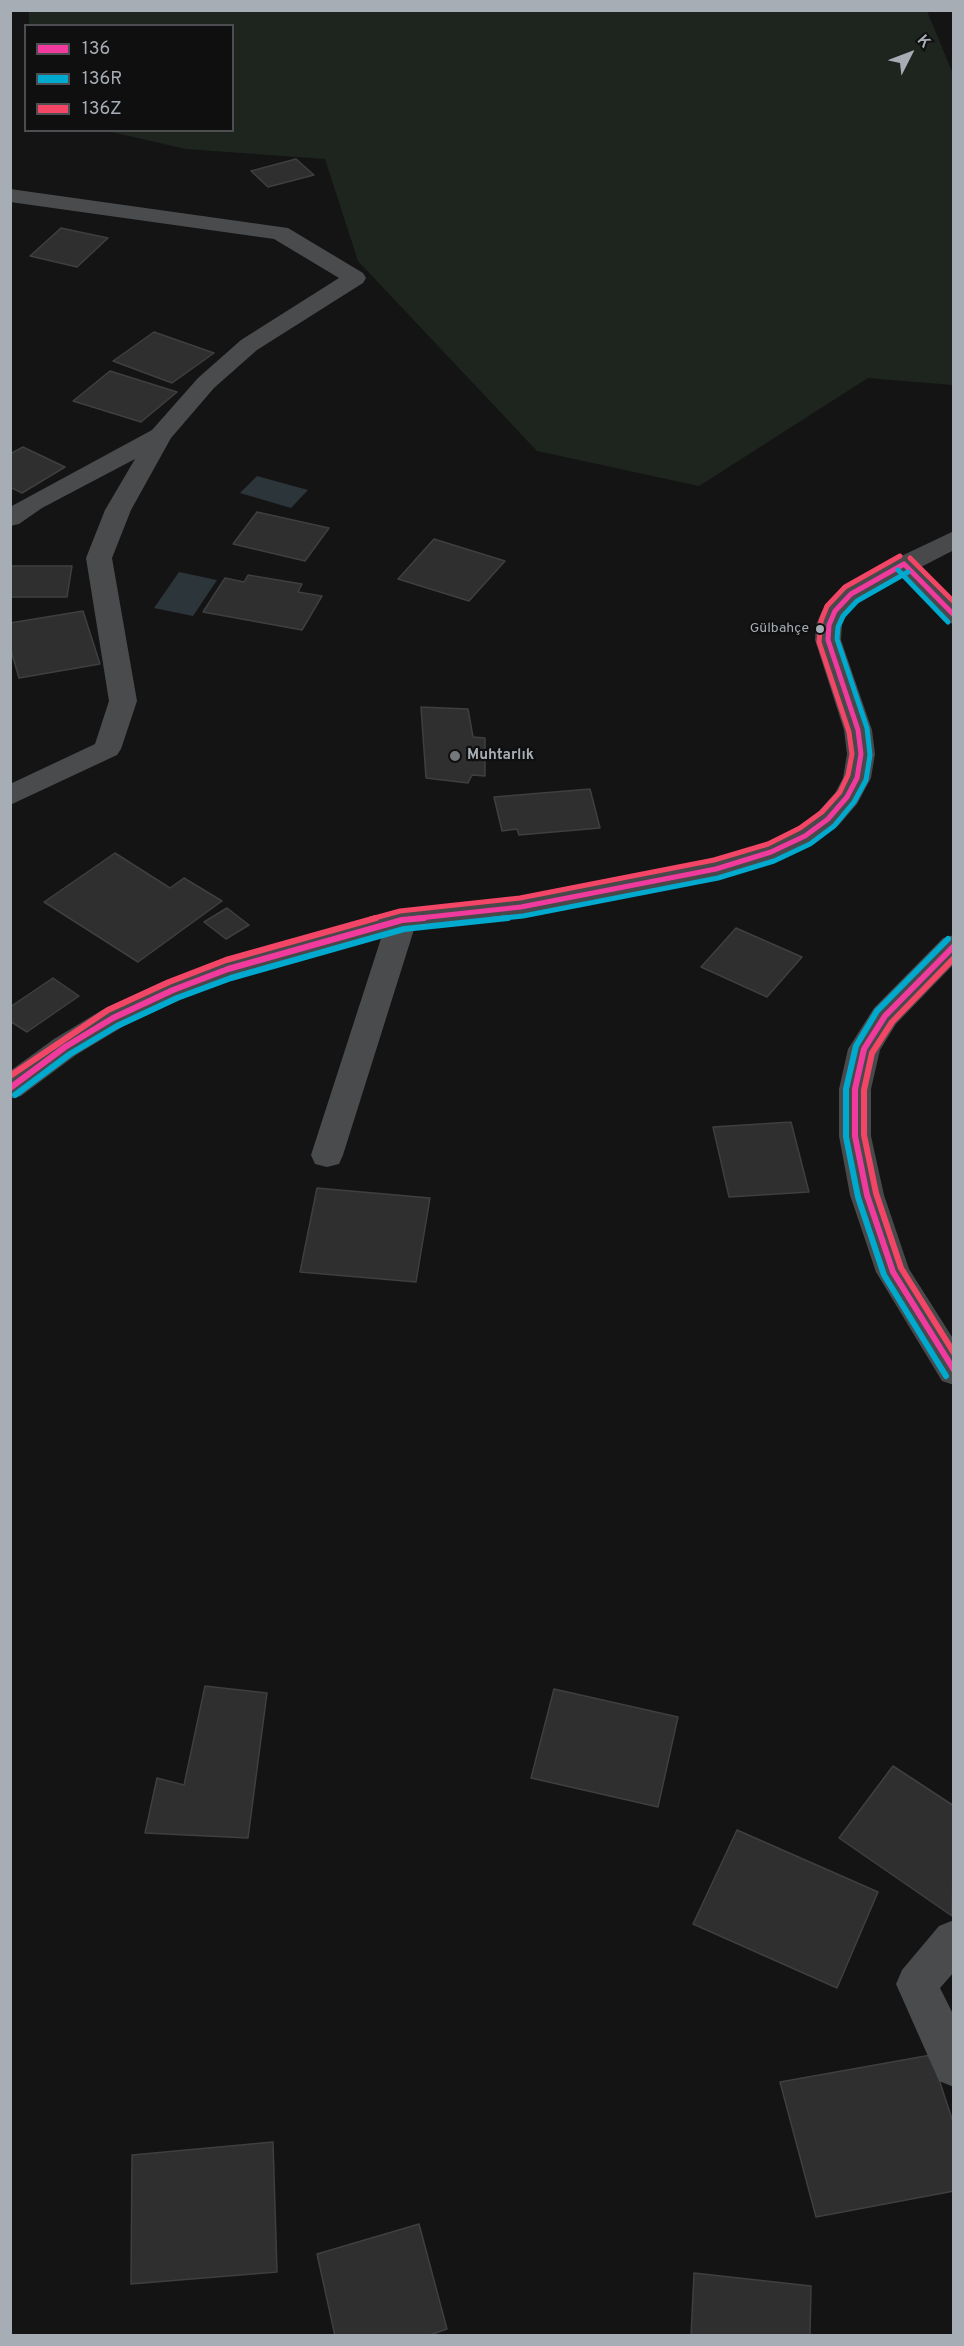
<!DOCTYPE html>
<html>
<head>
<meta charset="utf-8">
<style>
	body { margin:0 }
	#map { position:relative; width:964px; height:2346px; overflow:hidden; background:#141415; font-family:Overpass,sans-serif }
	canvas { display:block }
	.frame { position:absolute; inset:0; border:12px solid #a7adb4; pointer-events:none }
	.legend { position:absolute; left:24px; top:24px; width:210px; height:108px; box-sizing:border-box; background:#0f0f10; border:2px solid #4c4e52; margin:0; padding:8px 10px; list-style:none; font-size:18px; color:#a7adb4 }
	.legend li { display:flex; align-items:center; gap:12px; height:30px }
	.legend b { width:30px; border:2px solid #4c4e52 }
	.north { position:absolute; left:880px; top:24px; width:60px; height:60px; -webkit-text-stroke:4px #0f0f10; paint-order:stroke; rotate:48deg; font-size:16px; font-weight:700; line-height:24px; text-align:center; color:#a7adb4 }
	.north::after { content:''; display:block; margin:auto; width:21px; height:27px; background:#a7adb4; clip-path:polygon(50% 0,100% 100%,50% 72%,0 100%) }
</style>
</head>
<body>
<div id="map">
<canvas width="964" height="2346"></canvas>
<div class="frame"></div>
<ul class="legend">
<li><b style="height:8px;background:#f13a9d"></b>136</li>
<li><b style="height:8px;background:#00a9ce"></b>136R</li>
<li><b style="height:8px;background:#f34667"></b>136Z</li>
</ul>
<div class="north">K</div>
</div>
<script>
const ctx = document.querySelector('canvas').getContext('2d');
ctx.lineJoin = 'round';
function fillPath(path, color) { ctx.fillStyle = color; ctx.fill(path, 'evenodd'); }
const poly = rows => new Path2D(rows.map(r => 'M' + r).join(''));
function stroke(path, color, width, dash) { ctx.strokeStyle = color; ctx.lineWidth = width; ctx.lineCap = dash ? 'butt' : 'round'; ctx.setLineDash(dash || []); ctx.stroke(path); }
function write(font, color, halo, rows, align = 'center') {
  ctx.font = font + ' Overpass,sans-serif'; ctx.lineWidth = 4.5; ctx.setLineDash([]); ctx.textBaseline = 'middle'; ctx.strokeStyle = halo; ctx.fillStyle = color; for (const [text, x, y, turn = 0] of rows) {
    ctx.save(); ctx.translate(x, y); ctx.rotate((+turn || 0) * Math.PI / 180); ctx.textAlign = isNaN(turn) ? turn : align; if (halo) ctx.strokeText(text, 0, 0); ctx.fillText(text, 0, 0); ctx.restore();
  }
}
fillPath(poly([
	[29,11,927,11,953,74,953,385,868,378,699,486,537,451,358,261,325,159,186,149,107,131,232,130,232,26,29,25]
]), '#1e251f');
fillPath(poly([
	[257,476,308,490,291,508,240,493],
	[179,572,217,580,193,616,154,608]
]), '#2c3539');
const building = poly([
	[296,159,314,175,268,187,251,171,296,159],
	[61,228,108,238,77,267,30,256,61,228],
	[154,332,214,353,172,383,113,361,154,332],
	[110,371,177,392,141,422,73,401,110,371],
	[23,447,65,467,22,493,10,487,10,454,23,447],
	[257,512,329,528,305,561,233,544,257,512],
	[434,539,505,561,469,601,398,579,434,539],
	[10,566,72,566,67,597,10,597,10,566],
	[248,575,302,584,298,592,322,596,302,630,203,612,225,578,244,582,248,575],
	[83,611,100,664,19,678,10,647,10,623,83,611],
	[421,707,468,709,473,737,485,738,485,776,472,775,468,783,426,778,421,707],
	[590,789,600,828,519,835,517,829,502,831,494,797,590,789],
	[115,853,170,888,184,878,222,901,138,962,44,902,115,853],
	[227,908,249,925,226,939,204,922,227,908],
	[736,928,802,957,767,997,701,967,736,928],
	[53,978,79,996,27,1032,10,1021,10,1007,53,978],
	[791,1122,809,1192,729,1197,713,1127,791,1122],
	[317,1188,430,1198,416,1282,300,1272,317,1188],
	[205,1686,267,1693,248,1838,145,1833,157,1778,184,1785,205,1686],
	[554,1689,678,1717,658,1807,531,1778,554,1689],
	[893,1766,954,1806,952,1916,839,1838,893,1766],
	[737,1830,878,1892,837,1988,693,1924,737,1830],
	[931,2055,954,2125,954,2191,816,2217,780,2082,931,2055],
	[273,2142,277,2272,131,2284,132,2155,273,2142],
	[419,2224,447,2329,427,2336,335,2336,317,2254,419,2224],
	[694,2273,811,2286,810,2336,691,2336,694,2273]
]);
fillPath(building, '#2f2f30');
stroke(building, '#3d3f41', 1.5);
fillPath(poly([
	[10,189,288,228,363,273,366,278,363,283,257,350,214,388,171,438,131,510,112,558,137,701,121,749,117,755,10,805,10,784,95,744,109,701,86,558,105,510,135,459,42,508,19,524,10,526,10,507,152,430,198,378,241,340,339,278,274,239,10,202,10,189],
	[402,910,413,913,417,920,343,1155,339,1164,327,1167,315,1164,311,1155,387,920,391,913,402,910],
	[954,1920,954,1972,940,1988,954,2016,954,2087,939,2081,896,1984,902,1970,939,1926,954,1920]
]), '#494b4d');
fillPath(poly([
	[954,531,954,550,921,567,954,600,954,624,945,622,902,577,860,600,847,614,842,625,841,640,872,730,875,754,871,778,857,804,838,826,815,843,781,859,716,879,521,917,402,930,239,977,184,998,124,1026,76,1055,21,1096,10,1099,10,1071,54,1039,102,1010,162,982,217,962,402,910,521,897,713,860,761,845,795,829,818,812,835,793,843,778,847,754,844,730,815,640,816,625,822,611,842,588,895,559,954,531],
	[954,935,954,964,896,1024,880,1050,871,1089,871,1136,884,1195,909,1269,954,1340,954,1385,942,1381,876,1272,850,1195,839,1136,839,1089,848,1049,874,1008,943,938,954,935]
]), '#48494b');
stroke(poly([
	[904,564,954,615],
	[410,919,521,907,716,869,771,852,805,836,828,819,847,797,857,778,861,754,858,730,828,640,829,625,835,611,851,594,904,564]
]), '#f13a9d', 5);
stroke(poly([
	[954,946,885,1016,864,1049,855,1089,855,1136,867,1195,893,1272,954,1370],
	[10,1088,65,1047,113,1018,173,990,228,969,402,920,424,918]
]), '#f13a9d', 6);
stroke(poly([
	[898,570,948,622],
	[494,919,523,916,718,878,774,861,810,844,834,826,854,802,866,780,870,755,867,728,837,639,838,627,843,616,857,601,908,572]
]), '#00a9ce', 5);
stroke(poly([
	[15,1095,70,1054,117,1026,177,998,231,978,404,929,508,918],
	[946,1376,884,1275,858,1197,846,1137,846,1089,856,1046,877,1011,948,939]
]), '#00a9ce', 6);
stroke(poly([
	[910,558,954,602],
	[371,919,400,911,520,898,714,860,768,844,800,828,822,812,840,792,848,775,852,754,849,732,819,642,821,621,827,606,845,587,900,556]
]), '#f34667', 5);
stroke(poly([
	[954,958,892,1022,872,1053,864,1090,864,1135,876,1193,901,1268,954,1353],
	[10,1076,108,1010,169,982,226,960,376,918]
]), '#f34667', 6);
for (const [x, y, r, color] of [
	[820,629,5,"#a7adb4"],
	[455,756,6,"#74777c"]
]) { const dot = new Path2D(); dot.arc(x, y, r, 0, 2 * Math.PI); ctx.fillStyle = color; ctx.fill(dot); stroke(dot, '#0f0f10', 2); }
write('14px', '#a7adb4', '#0f0f10', [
	["Gülbahçe",809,629]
], 'right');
write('bold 15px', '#a7adb4', '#0f0f10', [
	["Muhtarlık",467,756]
], 'left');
</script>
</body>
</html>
